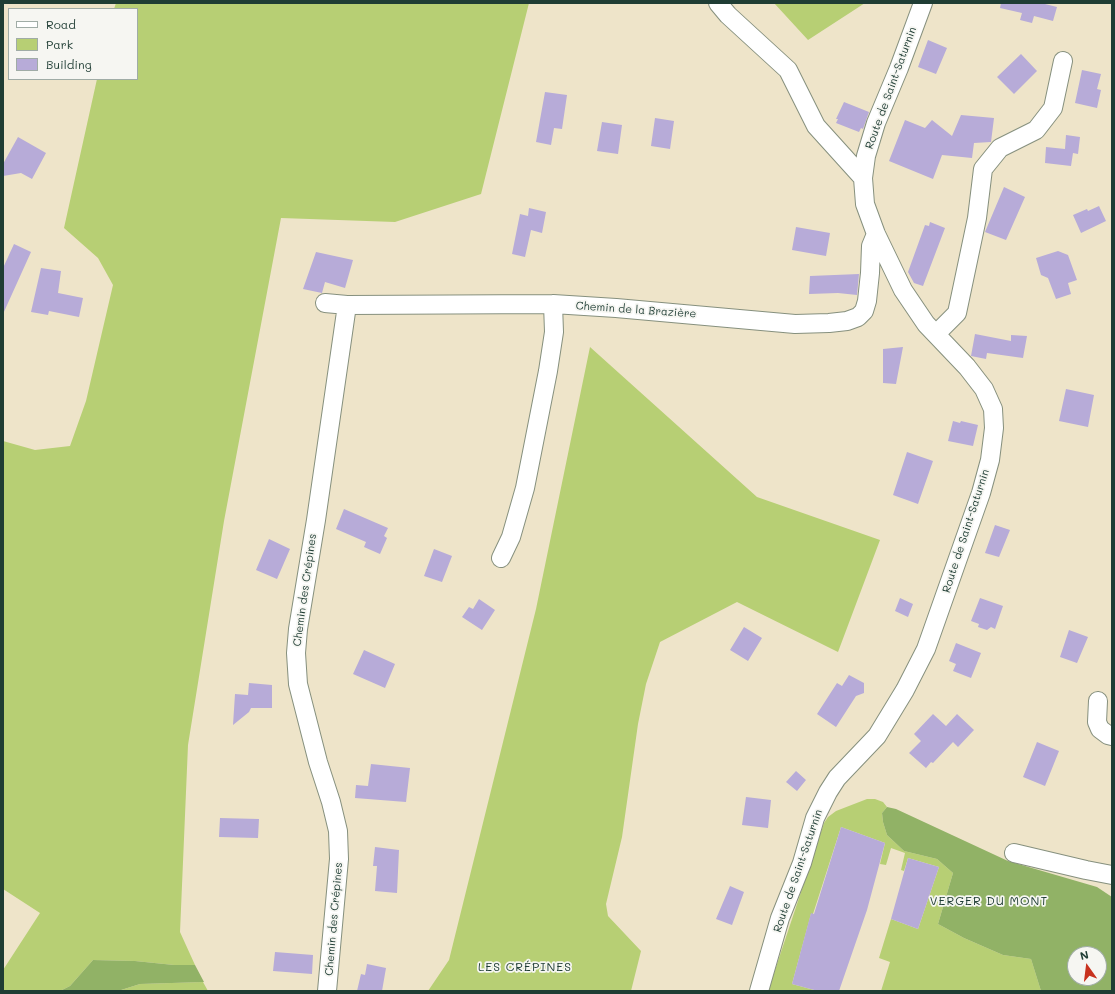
<!DOCTYPE html>
<html>
<head>
<meta charset="utf-8">
<style>
  body { margin:0 }
  #map { position:relative; width:1115px; height:994px; overflow:hidden; background:#eee4c9; font-family:Mali,sans-serif }
  canvas { display:block }
  .frame { position:absolute; inset:0; border:4px solid #1f3d34; pointer-events:none }
  .legend { position:absolute; left:8px; top:8px; width:130px; height:72px; box-sizing:border-box; background:#f6f6f2; border:1px solid #a0aca6; margin:0; padding:5px 7px; list-style:none; font-size:12px; color:#1f3d34 }
  .legend li { display:flex; align-items:center; gap:8px; height:20px }
  .legend b { width:20px; border:1px solid #a0aca6 }
  .north { position:absolute; left:1067px; top:946px; width:40px; height:40px; box-sizing:border-box; background:#f6f6f2; border:1px solid #a0aca6; border-radius:50%; rotate:346deg; font-size:11px; font-weight:700; line-height:16px; text-align:center; color:#1f3d34 }
  .north::after { content:''; display:block; margin:auto; width:14px; height:18px; background:#c8321e; clip-path:polygon(50% 0,100% 100%,50% 72%,0 100%) }
</style>
</head>
<body>
<div id="map">
<canvas width="1115" height="994"></canvas>
<div class="frame"></div>
<ul class="legend">
<li><b style="height:5px;background:#fff"></b>Road</li>
<li><b style="height:11px;background:#b7cf74"></b>Park</li>
<li><b style="height:11px;background:#b7abd8"></b>Building</li>
</ul>
<div class="north">N</div>
</div>
<script>
const ctx = document.querySelector('canvas').getContext('2d');
ctx.lineJoin = 'round';
function fill(path, color) { ctx.fillStyle = color; ctx.fill(path, 'evenodd'); }
const shape = rows => new Path2D(rows.map(r => 'M' + r).join(''));
function stroke(path, color, width, dash) { ctx.strokeStyle = color; ctx.lineWidth = width; ctx.lineCap = dash ? 'butt' : 'round'; ctx.setLineDash(dash || []); ctx.stroke(path); }
function write(font, color, halo, rows, align = 'center') {
  ctx.font = font + ' Mali,sans-serif'; ctx.lineWidth = 3.5; ctx.setLineDash([]); ctx.textBaseline = 'middle'; ctx.strokeStyle = halo; ctx.fillStyle = color; for (const [text, x, y, turn = 0] of rows) {
    ctx.save(); ctx.translate(x, y); ctx.rotate((+turn || 0) * Math.PI / 180); ctx.textAlign = isNaN(turn) ? turn : align; if (halo) ctx.strokeText(text, 0, 0); ctx.fillText(text, 0, 0); ctx.restore();
  }
}
const green = shape([
  [116,3,529,3,481,194,395,222,281,218,224,521,188,745,180,932,195,965,174,965,135,961,93,960,70,986,60,991,3,991,3,970,40,913,3,889,3,441,35,450,70,446,86,401,113,285,98,258,64,228,97,79,137,79,137,9,114,9],
  [774,3,865,3,808,40],
  [590,347,757,497,880,540,838,652,737,602,660,642,646,684,638,724,622,837,606,904,608,916,641,951,631,991,428,991,449,960,536,609],
  [867,799,875,799,883,802,887,807,882,813,883,822,887,835,904,851,937,859,953,873,938,924,964,938,1003,955,1031,959,1041,991,881,991,890,962,879,958,891,919,918,929,939,867,908,858,904,871,901,870,905,853,891,848,886,865,880,864,885,843,841,827,813,914,811,914,792,984,818,991,768,991,824,823,828,817,836,811],
  [203,982,208,991,118,991,140,984]
]);
const forest = shape([
  [887,807,896,809,1008,861,1097,887,1112,897,1112,991,1041,991,1031,959,1003,955,964,938,938,924,953,873,937,859,904,851,887,835,883,822,882,813],
  [1075,954,1099,954,1099,978,1075,978],
  [93,960,135,961,174,965,195,965,204,982,140,984,118,991,60,991,70,986]
]);
const building = shape([
  [1001,3,1041,3,1057,7,1053,21,1034,16,1032,23,1020,20,1022,13,1000,8],
  [928,40,947,48,936,74,918,67],
  [1021,54,1037,71,1014,94,997,77],
  [1082,70,1101,74,1097,89,1101,90,1097,108,1075,103],
  [545,92,567,95,562,129,554,128,551,145,536,142],
  [844,102,869,112,863,129,861,128,859,132,836,123,838,119,836,119],
  [961,115,994,118,991,142,974,143,972,158,942,155,933,179,889,161,905,120,925,128,932,120,952,136],
  [655,118,674,121,670,149,651,146],
  [602,122,622,125,618,154,597,151],
  [1066,135,1080,137,1078,154,1073,153,1071,166,1045,163,1046,147,1065,149],
  [18,137,46,153,32,179,21,173,3,176,3,164],
  [1004,187,1025,197,1006,240,985,232],
  [1099,206,1106,221,1081,233,1073,215,1087,209,1088,211],
  [529,208,546,212,542,233,531,230,525,257,512,254,520,214,528,216],
  [930,222,945,228,923,286,914,283,908,272,925,225,929,226],
  [796,227,830,233,826,256,792,250],
  [14,244,31,252,3,314,3,268],
  [1058,251,1068,255,1077,280,1068,283,1071,294,1056,299,1048,278,1041,275,1036,258],
  [316,252,353,260,345,288,325,282,322,293,303,289],
  [41,268,61,271,58,293,83,298,79,317,49,311,48,315,31,312],
  [859,274,857,295,838,293,809,294,810,276],
  [975,334,1011,341,1011,335,1027,336,1023,358,987,353,986,359,971,356],
  [903,347,896,384,883,383,883,349],
  [1066,389,1094,395,1088,427,1059,421],
  [953,421,960,423,961,421,978,425,973,446,948,441],
  [907,452,933,461,918,504,893,495],
  [344,509,388,528,384,536,387,538,380,554,364,547,366,542,336,529],
  [995,525,1010,530,999,557,985,553],
  [269,539,290,549,277,579,256,570],
  [434,549,452,556,442,582,424,576],
  [900,598,913,604,908,617,895,611],
  [980,598,1003,606,995,629,991,627,987,630,978,627,979,624,971,621],
  [479,599,495,610,482,630,462,617,469,607,473,609],
  [744,627,762,638,748,661,730,650],
  [1069,630,1088,637,1077,663,1060,657],
  [956,643,981,653,971,678,953,671,956,664,949,661],
  [364,650,395,664,385,688,353,674],
  [849,675,864,683,864,693,856,696,836,727,817,714,837,683,842,686],
  [249,683,272,685,272,708,251,708,249,712,233,725,235,694,248,695],
  [933,714,946,726,957,714,974,730,958,747,953,742,933,763,931,762,926,768,909,753,921,741,914,734],
  [1037,742,1059,751,1045,786,1023,777],
  [371,764,410,768,406,802,355,798,356,785,368,786],
  [796,771,806,780,797,791,786,782],
  [746,797,771,800,768,828,742,825],
  [220,818,259,819,258,838,219,837],
  [841,827,885,843,867,910,839,991,818,991,792,984,811,913,814,914],
  [375,847,399,850,397,893,375,891,377,866,373,866],
  [908,858,939,867,918,929,891,919],
  [730,886,744,892,732,925,716,919],
  [275,952,313,955,312,974,273,971],
  [367,964,386,968,382,991,357,991,361,974,365,975]
]);
const street = shape([
  [718,3,728,15,788,70,816,126,863,178],
  [325,303,347,305,553,304,616,308,795,324,829,323,847,321,858,317,864,311,867,301,870,273,871,246,876,234],
  [936,334,957,313,977,218,983,169,1000,148,1036,130,1053,108,1063,61],
  [501,558,511,537,525,488,548,371,554,332,553,304],
  [1098,701,1097,722,1100,729,1108,735,1112,736],
  [1014,853,1086,870,1112,875],
  [327,991,339,859,338,831,331,802,318,762,298,684,296,653,298,629,316,520,347,305],
  [759,991,780,918,802,863,815,818,828,792,837,778,877,736,905,690,926,649,981,493,990,460,994,428,993,409,984,389,967,367,926,324,903,290,876,234,865,204,863,178,866,156,876,123,899,68,923,3]
]);
const streetNames = [
  ["Route de Saint-Saturnin",891,88,-70],
  ["Chemin de la Brazière",636,310,4],
  ["Route de Saint-Saturnin",966,531,-72],
  ["Chemin des Crépines",305,590,-82],
  ["Route de Saint-Saturnin",798,871,-71],
  ["Chemin des Crépines",334,919,-85]
];
const neighbourhoodNames = [
  ["VERGER DU MONT",989,901],
  ["LES CRÉPINES",525,967]
];
fill(green, '#b7cf74');
fill(forest, '#91b266');
fill(building, '#b7abd8');
stroke(street, '#86907e', 20);
stroke(street, '#fff', 18);
write('11px', '#1f3d34', '#f6f6f2', streetNames);
ctx.letterSpacing = '1px';
write('12px', '#1f3d34', '#f6f6f2', neighbourhoodNames);
ctx.letterSpacing = '0px';
</script>
</body>
</html>
